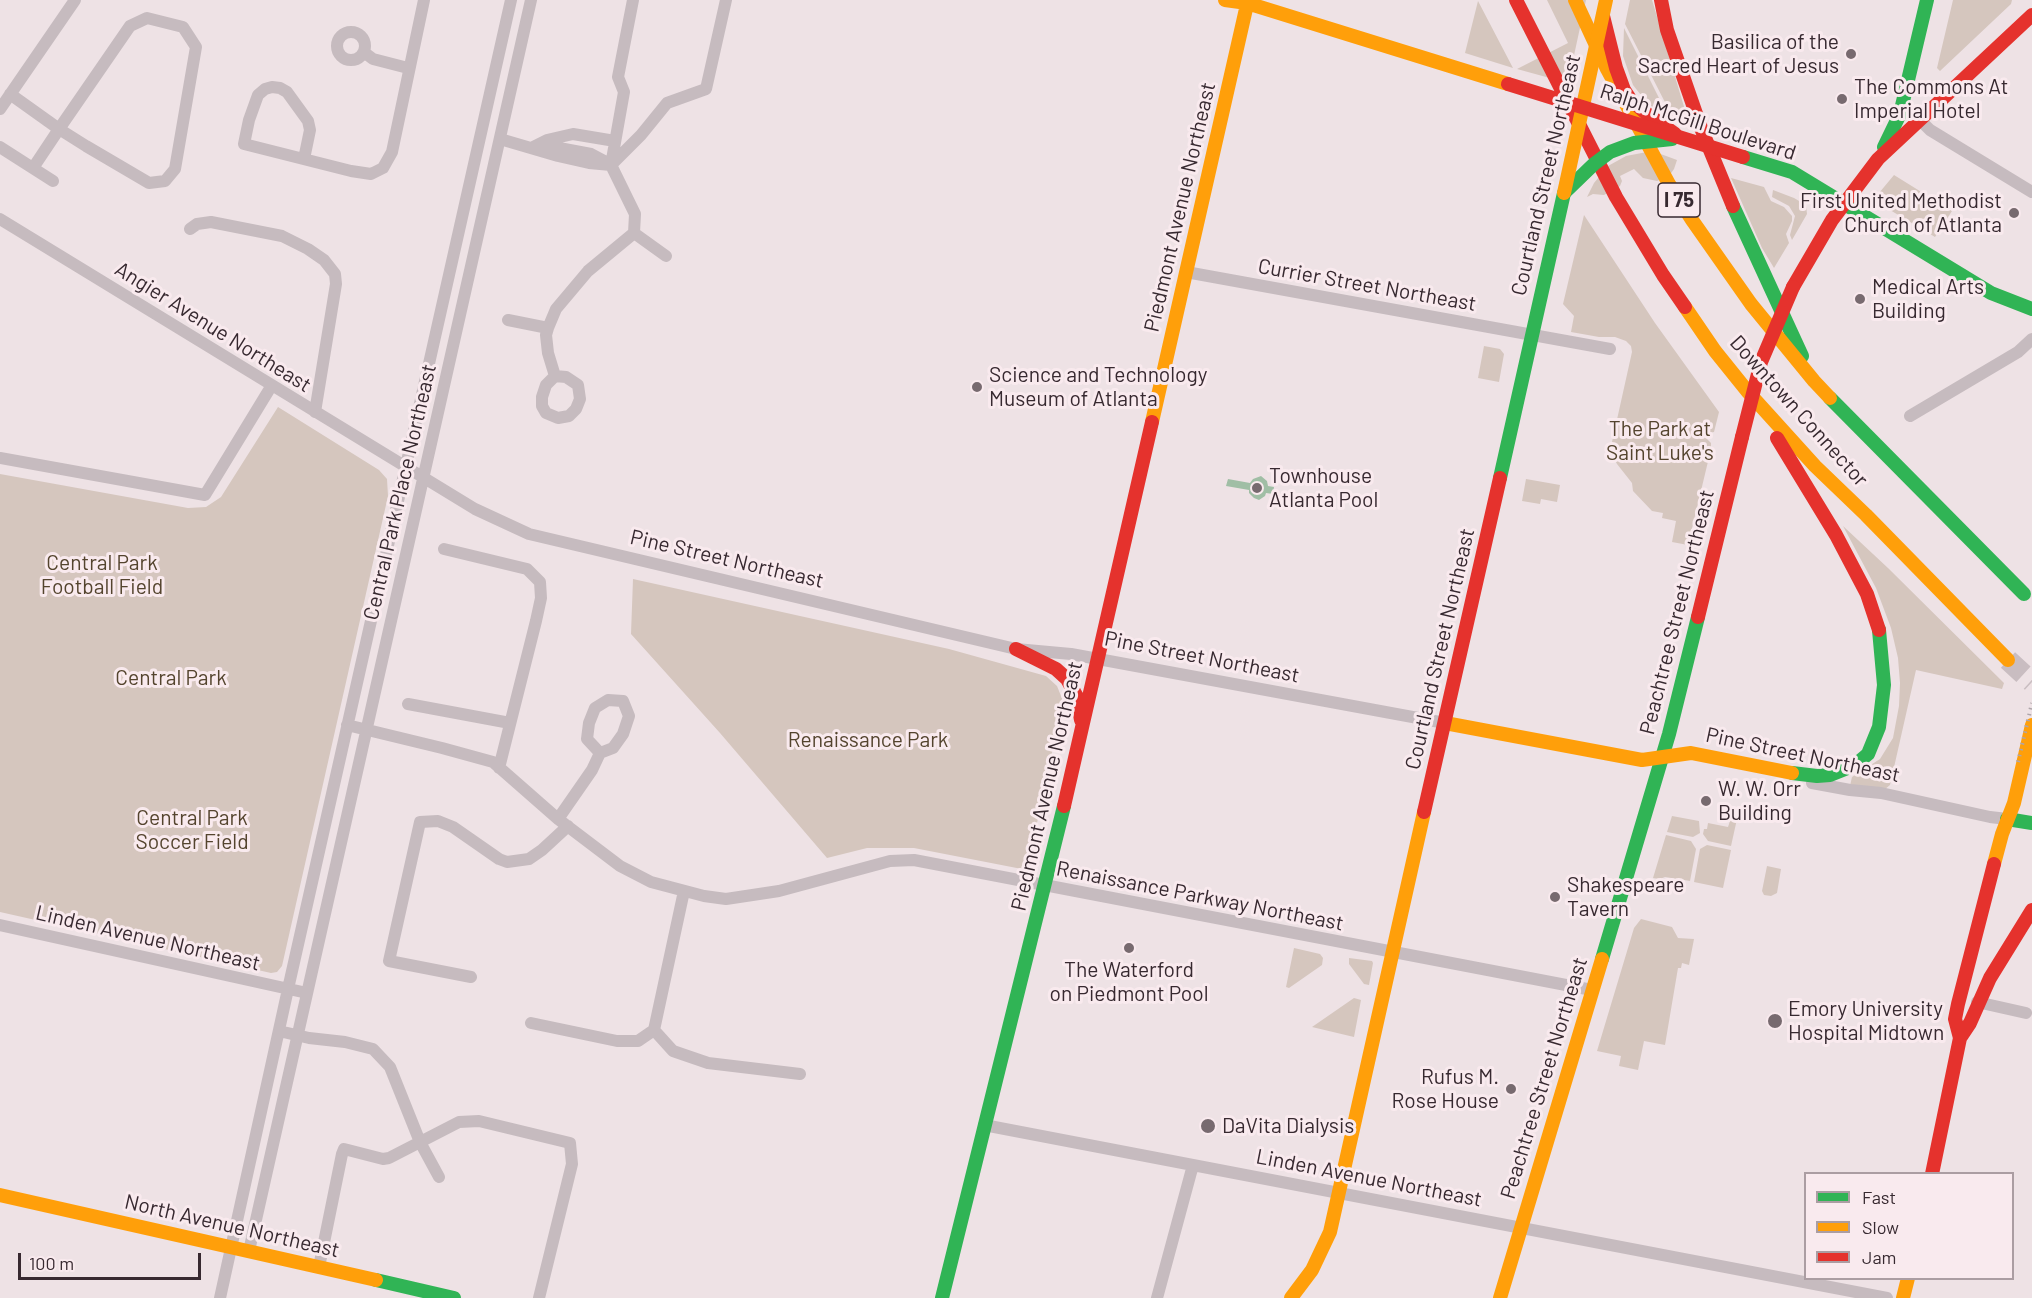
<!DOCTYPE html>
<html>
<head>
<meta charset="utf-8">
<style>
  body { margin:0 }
  #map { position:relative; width:2032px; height:1298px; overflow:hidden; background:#eee2e5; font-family:Barlow,sans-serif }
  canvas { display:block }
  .legend { position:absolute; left:1804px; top:1172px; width:210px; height:108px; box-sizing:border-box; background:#f9eaee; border:2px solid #ab9da2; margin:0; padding:8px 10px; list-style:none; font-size:18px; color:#372930 }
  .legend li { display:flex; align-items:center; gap:12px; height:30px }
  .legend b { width:30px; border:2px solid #ab9da2 }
  .scale { position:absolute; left:18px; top:1253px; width:183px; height:27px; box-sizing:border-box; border:3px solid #372930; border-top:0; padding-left:8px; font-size:18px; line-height:21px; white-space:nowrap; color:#372930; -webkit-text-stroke:4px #f9eaee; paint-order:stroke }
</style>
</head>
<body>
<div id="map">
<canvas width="2032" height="1298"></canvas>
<ul class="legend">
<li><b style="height:8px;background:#30b455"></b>Fast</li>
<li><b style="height:8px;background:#ff9f0a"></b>Slow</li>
<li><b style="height:8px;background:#e5322d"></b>Jam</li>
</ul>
<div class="scale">100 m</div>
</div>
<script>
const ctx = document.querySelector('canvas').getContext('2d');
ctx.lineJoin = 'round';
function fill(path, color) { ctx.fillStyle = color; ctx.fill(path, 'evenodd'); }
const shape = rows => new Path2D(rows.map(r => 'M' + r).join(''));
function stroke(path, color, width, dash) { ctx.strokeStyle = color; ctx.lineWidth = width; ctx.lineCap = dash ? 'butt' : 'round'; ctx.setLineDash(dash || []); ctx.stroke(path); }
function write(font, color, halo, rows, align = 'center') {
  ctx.font = font + ' Barlow,sans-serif'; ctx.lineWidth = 6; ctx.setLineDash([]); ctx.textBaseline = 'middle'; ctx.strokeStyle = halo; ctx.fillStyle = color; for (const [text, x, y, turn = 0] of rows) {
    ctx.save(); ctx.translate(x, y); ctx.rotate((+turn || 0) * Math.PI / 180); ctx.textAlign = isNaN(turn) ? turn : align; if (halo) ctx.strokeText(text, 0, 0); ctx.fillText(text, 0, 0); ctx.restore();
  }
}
const green = shape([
  [1547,0,1586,0,1568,83,1517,69,1568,43],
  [1630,0,1652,0,1685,110,1672,116,1625,24],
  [1953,0,2012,0,2011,4,1940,71,1937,68],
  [1478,1,1513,68,1465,53],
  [1624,28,1668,116,1648,104,1633,85,1623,56],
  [1647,152,1658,153,1677,160,1674,169,1669,176,1657,181,1643,178,1634,169,1620,176,1622,181,1620,186,1604,195,1593,194,1587,197,1594,183,1608,166,1626,156],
  [1894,175,1952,211,1935,237,1880,204,1884,196,1879,193],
  [1731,178,1764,187,1771,201,1784,207,1792,216,1792,221,1786,234,1789,243,1774,268,1762,248],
  [1773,190,1794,198,1806,205,1807,214,1792,240,1790,235,1795,216,1789,206,1772,197],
  [1584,215,1655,323,1719,412,1714,432,1708,433,1707,439,1711,443,1711,449,1688,545,1672,542,1676,521,1662,518,1663,513,1652,511,1633,491,1632,483,1617,464,1610,451,1632,352,1631,346,1626,341,1615,337,1599,337,1571,332,1574,316,1563,304],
  [1484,346,1500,349,1504,354,1499,382,1478,378],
  [278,407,379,470,387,479,388,496,282,966,277,972,271,973,0,912,0,474,188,508,206,507,221,497],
  [1526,479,1560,485,1557,502,1541,499,1540,504,1522,501],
  [1843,526,1888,568,2004,683,2002,689,1916,670,1890,785,1884,790,1850,786,1852,777,1880,759,1893,738,1899,706,1900,683,1898,658,1891,628,1876,588],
  [633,579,949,649,1046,676,1057,686,1063,701,1027,870,914,848,867,848,827,858,720,733,631,634],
  [1672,816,1699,821,1700,833,1693,837,1667,832],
  [1731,818,1737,819,1731,846,1708,841,1703,834,1704,829,1707,829,1708,823,1728,827],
  [1666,835,1691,841,1696,849,1690,881,1665,877,1660,879,1653,878],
  [1707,845,1731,850,1723,888,1694,882,1700,849],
  [1767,866,1781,869,1777,893,1771,896,1764,895,1762,891],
  [1641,919,1672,927,1678,938,1694,939,1689,965,1682,963,1681,968,1678,968,1665,1045,1644,1041,1638,1070,1619,1066,1621,1056,1597,1051,1634,928],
  [1294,948,1320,954,1323,958,1322,965,1289,988,1286,987],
  [1349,958,1372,961,1373,963,1369,985,1364,984,1349,964],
  [1354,998,1361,1000,1354,1037,1312,1027]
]);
const water = shape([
  [1261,476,1267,481,1268,486,1274,487,1273,494,1266,493,1265,496,1259,500,1254,498,1249,493,1249,490,1226,486,1228,479,1250,483,1253,479]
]);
const highwayTunnel = shape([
  [2008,660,2032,682]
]);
const street = shape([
  '337 46a14 14 0 1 1 28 0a14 14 0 1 1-28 0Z',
  [365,53,373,59,408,68],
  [10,94,59,129,86,146,149,183,165,181,175,169,196,47,183,27,147,18,130,26,59,129,33,168],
  [0,109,75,0],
  [1919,119,1930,130,2032,192],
  [500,139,558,156,589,163,611,165],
  [0,147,53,181],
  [531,148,547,140,573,134,615,141],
  [544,151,559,148,591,154,608,163],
  [304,159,310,130,308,121,287,92,280,88,272,87,265,89,258,95,249,120,244,144,351,171,371,174,383,168,392,152,424,0],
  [611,165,641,135,667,103,706,89,726,0],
  [0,219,475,509,529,534,1016,649,1071,654,1445,723],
  [190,229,197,224,211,222,282,236,308,249,324,260,335,274,336,284,315,412],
  [634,233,666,256],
  [1186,272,1610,349],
  [508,320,548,328],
  [555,376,566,377,578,385,580,399,576,409,569,416,558,418,546,413,542,406,542,397,546,385,555,376,548,353,546,335,548,328,556,309,588,271,634,233,635,214,611,165,624,92,618,77,633,0],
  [1910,416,2018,352,2032,339],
  [0,458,205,495,272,385],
  [444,549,527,569,540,582,541,598,536,621,499,768],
  [408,704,510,723],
  [347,725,442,748,493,762,558,819,620,866,651,882,704,896,726,899,779,891,890,861,914,860,1592,990],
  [1812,783,1850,790,1881,793,1990,817,2007,819],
  [558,819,592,770,600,753,613,748,623,734,629,716,623,701,608,700,595,708,589,723,587,739,600,753],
  [684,891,654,1030,673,1051,708,1063,800,1074],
  [0,925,307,993],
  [471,977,389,961,420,822,438,821,453,827,499,859,507,862,529,859,542,850,568,826],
  [1977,1002,2026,1013],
  [531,1023,617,1041,638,1041,654,1030],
  [279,1031,309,1038,345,1042,373,1049,390,1067,420,1142,439,1177],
  [984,1125,1887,1298],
  [249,1251,531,0],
  [319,1267,342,1154,344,1149,383,1159,389,1158,459,1122,479,1121,570,1143,572,1164,539,1298],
  [220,1298,288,989,511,0],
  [1157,1298,1193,1165]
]);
const fast = shape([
  [1884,147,1900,114,1927,0],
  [1743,157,1792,172,1991,293,2032,309],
  [1733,206,1802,356],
  [1830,398,2024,594],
  [1500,478,1564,193],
  [1792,773,1817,776,1830,775,1855,765,1868,754,1879,727,1884,685,1879,630],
  [2007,819,2032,823],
  [1602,959,1669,734,1698,617],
  [376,1280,454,1298],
  [942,1298,1064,806]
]);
const slow = shape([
  [1225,0,1247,3,1508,84],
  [1575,0,1607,69,1669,184,1692,220,1751,304,1814,381,1830,398],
  [1685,307,1715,351,1748,392,1815,466,1866,515,2008,660],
  [1152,422,1248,0],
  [1445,723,1642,760,1691,753,1792,773],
  [1994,864,2002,834,2014,803,2032,725],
  [0,1195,376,1280],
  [1291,1298,1312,1270,1330,1232,1424,812],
  [1500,1298,1602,959],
  [1903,1298,1908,1278]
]);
const jam = shape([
  [1516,0,1616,197,1663,275,1685,307],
  [1661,0,1667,30,1701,128,1733,206],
  [1603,16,1616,68,1624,90,1630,99,1647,114,1675,134],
  [1793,287,1832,220,1878,159,2032,15],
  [1777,438,1836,535,1867,594,1879,630],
  [1698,617,1742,437],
  [1016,649,1056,669,1067,679,1077,697,1081,720],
  [1064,806,1152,422],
  [1424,812,1500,478],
  [1960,1038,1970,1023,1990,978,2032,910],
  [1932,1174,1960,1038,1955,1019,1958,1004,1994,864]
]);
const rail = shape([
  [2018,762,2032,703]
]);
const fastBridge = shape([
  [1565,192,1594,164,1610,152,1634,143,1672,139]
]);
const slowBridge = shape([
  [1564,193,1606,0]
]);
const jamBridge = shape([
  [1508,84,1743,157],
  [1742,437,1761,362,1793,287]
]);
const markers = [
  [1851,54,6,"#776a6f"],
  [1842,99,6,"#776a6f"],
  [2014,213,6,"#776a6f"],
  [1860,299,6,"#776a6f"],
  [977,387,6,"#776a6f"],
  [1257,488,6,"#776a6f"],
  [1706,801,6,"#776a6f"],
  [1555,897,6,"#776a6f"],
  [1129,948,6,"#776a6f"],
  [1775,1021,8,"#776a6f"],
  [1511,1089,6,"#776a6f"],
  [1208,1126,8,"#776a6f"]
];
const shields = [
  [1679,200,42]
];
const shieldNames = [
  ["I 75",1679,200]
];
const poiNames = [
  ["Basilica of the",1839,42,"right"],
  ["Sacred Heart of Jesus",1839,66,"right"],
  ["The Commons At",1854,87],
  ["Imperial Hotel",1854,111],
  ["First United Methodist",2002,201,"right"],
  ["Church of Atlanta",2002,225,"right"],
  ["Medical Arts",1872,287],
  ["Building",1872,311],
  ["Science and Technology",989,375],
  ["Museum of Atlanta",989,399],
  ["Townhouse",1269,476],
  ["Atlanta Pool",1269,500],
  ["W. W. Orr",1718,789],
  ["Building",1718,813],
  ["Shakespeare",1567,885],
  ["Tavern",1567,909],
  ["The Waterford",1129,970,"center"],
  ["on Piedmont Pool",1129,994,"center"],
  ["Emory University",1788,1009],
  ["Hospital Midtown",1788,1033],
  ["Rufus M.",1499,1077,"right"],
  ["Rose House",1499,1101,"right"],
  ["DaVita Dialysis",1222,1126]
];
const streetNames = [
  ["Ralph McGill Boulevard",1698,122,18],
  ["Courtland Street Northeast",1546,175,-77],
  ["Piedmont Avenue Northeast",1180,207,-77],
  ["Currier Street Northeast",1367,285,10],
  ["Angier Avenue Northeast",213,327,32],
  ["Downtown Connector",1799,411,48],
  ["Central Park Place Northeast",400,492,-77],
  ["Pine Street Northeast",727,559,13],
  ["Peachtree Street Northeast",1677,612,-76],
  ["Courtland Street Northeast",1440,649,-77],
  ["Pine Street Northeast",1202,657,11],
  ["Pine Street Northeast",1803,755,12],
  ["Piedmont Avenue Northeast",1047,786,-77],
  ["Renaissance Parkway Northeast",1200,896,11],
  ["Linden Avenue Northeast",148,938,13],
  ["Peachtree Street Northeast",1544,1078,-73],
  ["Linden Avenue Northeast",1369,1178,11],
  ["North Avenue Northeast",232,1226,13]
];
const parkNames = [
  ["The Park at",1660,429],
  ["Saint Luke's",1660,453],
  ["Central Park",102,563],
  ["Football Field",102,587],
  ["Central Park",171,678],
  ["Renaissance Park",868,740],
  ["Central Park",192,818],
  ["Soccer Field",192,842]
];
fill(green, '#d5c6be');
fill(water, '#a0bea5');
stroke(highwayTunnel, '#c9bdc1', 21, [21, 10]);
stroke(street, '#c6bbbf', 12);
stroke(fast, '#30b455', 14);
stroke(slow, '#ff9f0a', 14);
stroke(jam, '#e5322d', 14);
stroke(rail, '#aea5a9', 4, [1.5, 4.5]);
stroke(fastBridge, '#30b455', 14);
stroke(slowBridge, '#ff9f0a', 14);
stroke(jamBridge, '#e5322d', 14);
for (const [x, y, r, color] of markers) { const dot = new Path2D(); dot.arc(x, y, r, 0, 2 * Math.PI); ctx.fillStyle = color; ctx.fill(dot); stroke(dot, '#f9eaee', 2); }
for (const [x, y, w] of shields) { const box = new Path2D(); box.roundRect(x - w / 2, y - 17, w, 34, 4.5); ctx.fillStyle = '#f9eaee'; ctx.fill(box); stroke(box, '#372930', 1.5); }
write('bold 20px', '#372930', null, shieldNames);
write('21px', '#372930', '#f9eaee', poiNames, 'left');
write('21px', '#372930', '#f9eaee', streetNames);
write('21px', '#54442e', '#f9eaee', parkNames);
</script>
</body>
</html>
